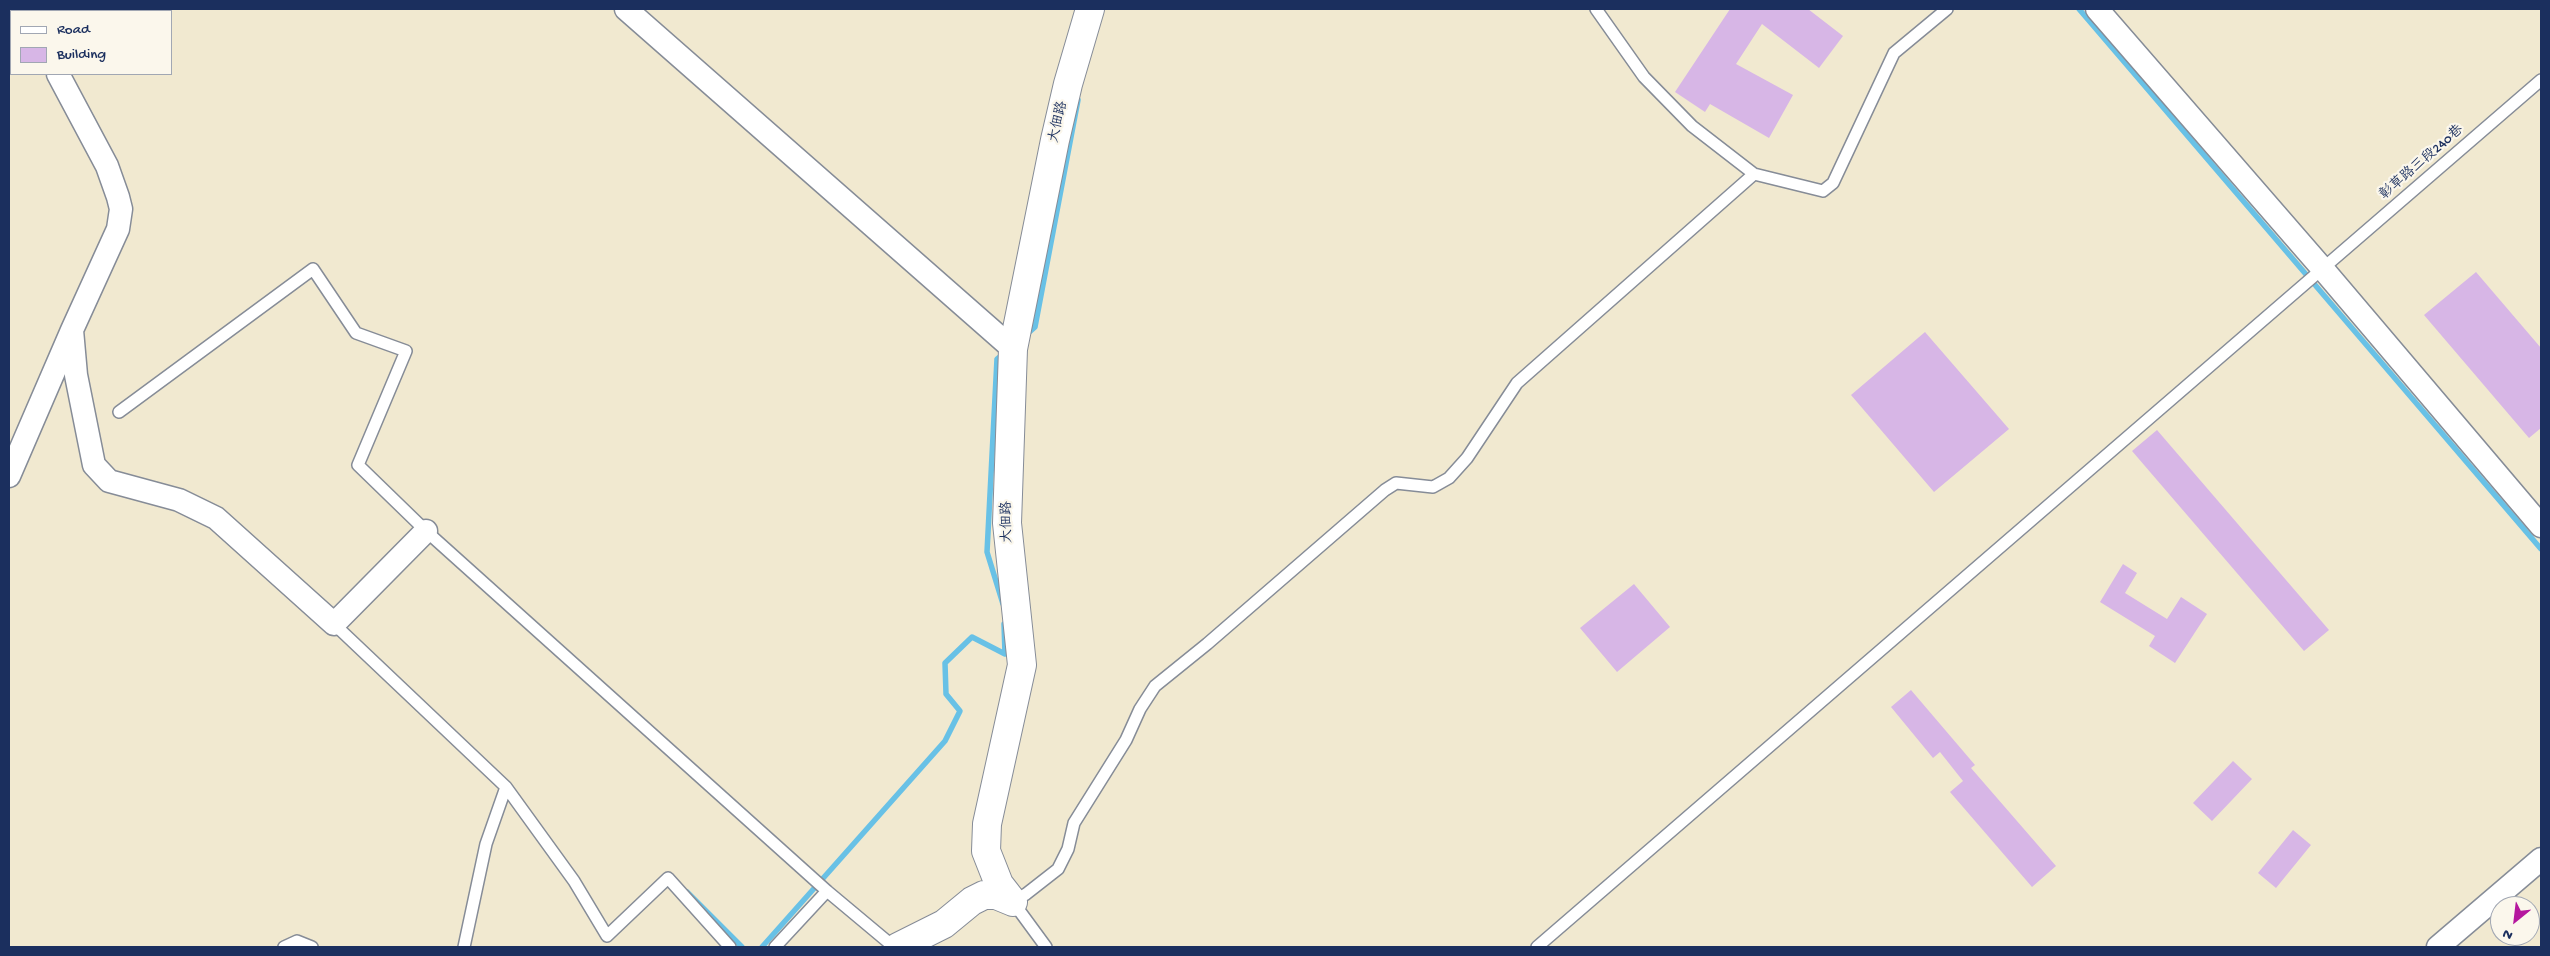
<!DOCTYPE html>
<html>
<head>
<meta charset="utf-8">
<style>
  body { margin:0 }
  #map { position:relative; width:2550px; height:956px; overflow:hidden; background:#f1e9d0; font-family:"Gochi Hand",sans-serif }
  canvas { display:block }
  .frame { position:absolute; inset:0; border:10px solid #1b2f5e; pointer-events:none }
  .legend { position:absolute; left:10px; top:10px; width:162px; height:65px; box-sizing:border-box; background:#fbf7ec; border:1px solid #a1a7b3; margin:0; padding:6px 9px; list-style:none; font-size:15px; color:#1b2f5e }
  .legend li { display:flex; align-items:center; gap:10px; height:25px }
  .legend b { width:25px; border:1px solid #a1a7b3 }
  .north { position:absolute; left:2490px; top:896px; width:50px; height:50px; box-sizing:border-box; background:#fbf7ec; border:1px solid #a1a7b3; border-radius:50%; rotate:209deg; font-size:14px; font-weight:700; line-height:20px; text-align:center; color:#1b2f5e }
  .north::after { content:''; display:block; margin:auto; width:18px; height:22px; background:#b5179e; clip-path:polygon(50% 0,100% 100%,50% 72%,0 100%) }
</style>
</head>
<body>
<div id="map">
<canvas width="2550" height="956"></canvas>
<div class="frame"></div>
<ul class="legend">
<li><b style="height:6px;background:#fff"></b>Road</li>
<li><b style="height:14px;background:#d7b6e6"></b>Building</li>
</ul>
<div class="north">N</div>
</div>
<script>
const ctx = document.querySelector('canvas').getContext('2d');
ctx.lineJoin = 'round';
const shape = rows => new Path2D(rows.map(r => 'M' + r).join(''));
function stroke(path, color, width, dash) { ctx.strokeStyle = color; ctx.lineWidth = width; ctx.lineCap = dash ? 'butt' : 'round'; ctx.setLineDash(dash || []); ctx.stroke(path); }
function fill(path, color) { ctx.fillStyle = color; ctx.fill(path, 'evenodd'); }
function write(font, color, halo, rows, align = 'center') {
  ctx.font = font + ' "Gochi Hand","LXGW WenKai TC",sans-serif'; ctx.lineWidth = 4.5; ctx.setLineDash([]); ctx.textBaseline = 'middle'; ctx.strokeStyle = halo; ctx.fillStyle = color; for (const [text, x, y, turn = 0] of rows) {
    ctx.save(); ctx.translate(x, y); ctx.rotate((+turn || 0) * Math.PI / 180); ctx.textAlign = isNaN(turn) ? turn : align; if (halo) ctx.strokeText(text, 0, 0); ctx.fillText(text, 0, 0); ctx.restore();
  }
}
const stream = shape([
  [2079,9,2541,549],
  [1026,335,1035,327,1078,100],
  [1003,604,987,552,997,359,1003,354],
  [687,892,742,947],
  [762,947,945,741,960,711,946,694,945,663,972,637,1005,654,1004,624]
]);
const building = shape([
  [1730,9,1808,9,1843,36,1819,68,1762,24,1736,64,1793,95,1769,138,1710,104,1705,112,1675,92],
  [2476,272,2541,348,2541,428,2529,438,2424,315],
  [1925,332,2009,429,1934,492,1851,395],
  [2157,430,2329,630,2304,651,2132,451],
  [2123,564,2137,573,2125,593,2167,619,2181,597,2207,614,2175,663,2149,646,2155,636,2100,602],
  [1634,584,1670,627,1617,672,1580,628],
  [1911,690,1975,765,1971,768,2056,866,2032,887,1950,792,1963,781,1940,752,1933,758,1891,707],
  [2233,761,2252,779,2212,821,2193,803],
  [2293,830,2311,845,2276,888,2258,873]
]);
const service = shape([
  [1596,9,1644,77,1692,126,1754,174],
  [119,412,313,269,356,333,406,351,358,465,426,531,827,891,894,947],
  [334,624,506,787,574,881,607,936,668,878,730,947],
  [284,947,297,941,312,947],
  [464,947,486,844,506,787],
  [775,947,827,891],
  [1046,947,1013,902,1026,894,1058,869,1068,849,1074,823,1126,740,1140,709,1155,686,1207,644,1385,490,1396,483,1433,487,1449,478,1467,458,1517,383,1754,174,1823,191,1833,183,1894,53,1947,9],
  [1537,947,2541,80]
]);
const minor = shape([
  [12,9,14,11],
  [626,9,1013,349],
  [2097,9,2322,268,2541,526],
  [72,330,76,375,94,465,109,481,179,500,216,518,334,624,426,531],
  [9,476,72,330,118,229,121,209,118,197,107,166,58,74],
  [2438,947,2541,859]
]);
const tertiary = shape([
  [1013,902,999,884,986,851,987,824,1022,665,1007,523,1013,349,1055,140,1068,84,1090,9],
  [898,947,944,924,972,901,984,895,996,895,1013,902]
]);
const streetNames = [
  ["大佃路",1059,122,-77],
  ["彰草路三段240巷",2422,163,-41],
  ["大佃路",1008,522,-91]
];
stroke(stream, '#68c1e6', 5.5);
fill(building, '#d7b6e6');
stroke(service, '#868c97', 14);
stroke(minor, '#868c97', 25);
stroke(tertiary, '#868c97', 30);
stroke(service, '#fff', 11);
stroke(minor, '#fff', 22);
stroke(tertiary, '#fff', 28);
write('14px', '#1b2f5e', '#fbf7ec', streetNames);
</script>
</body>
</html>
